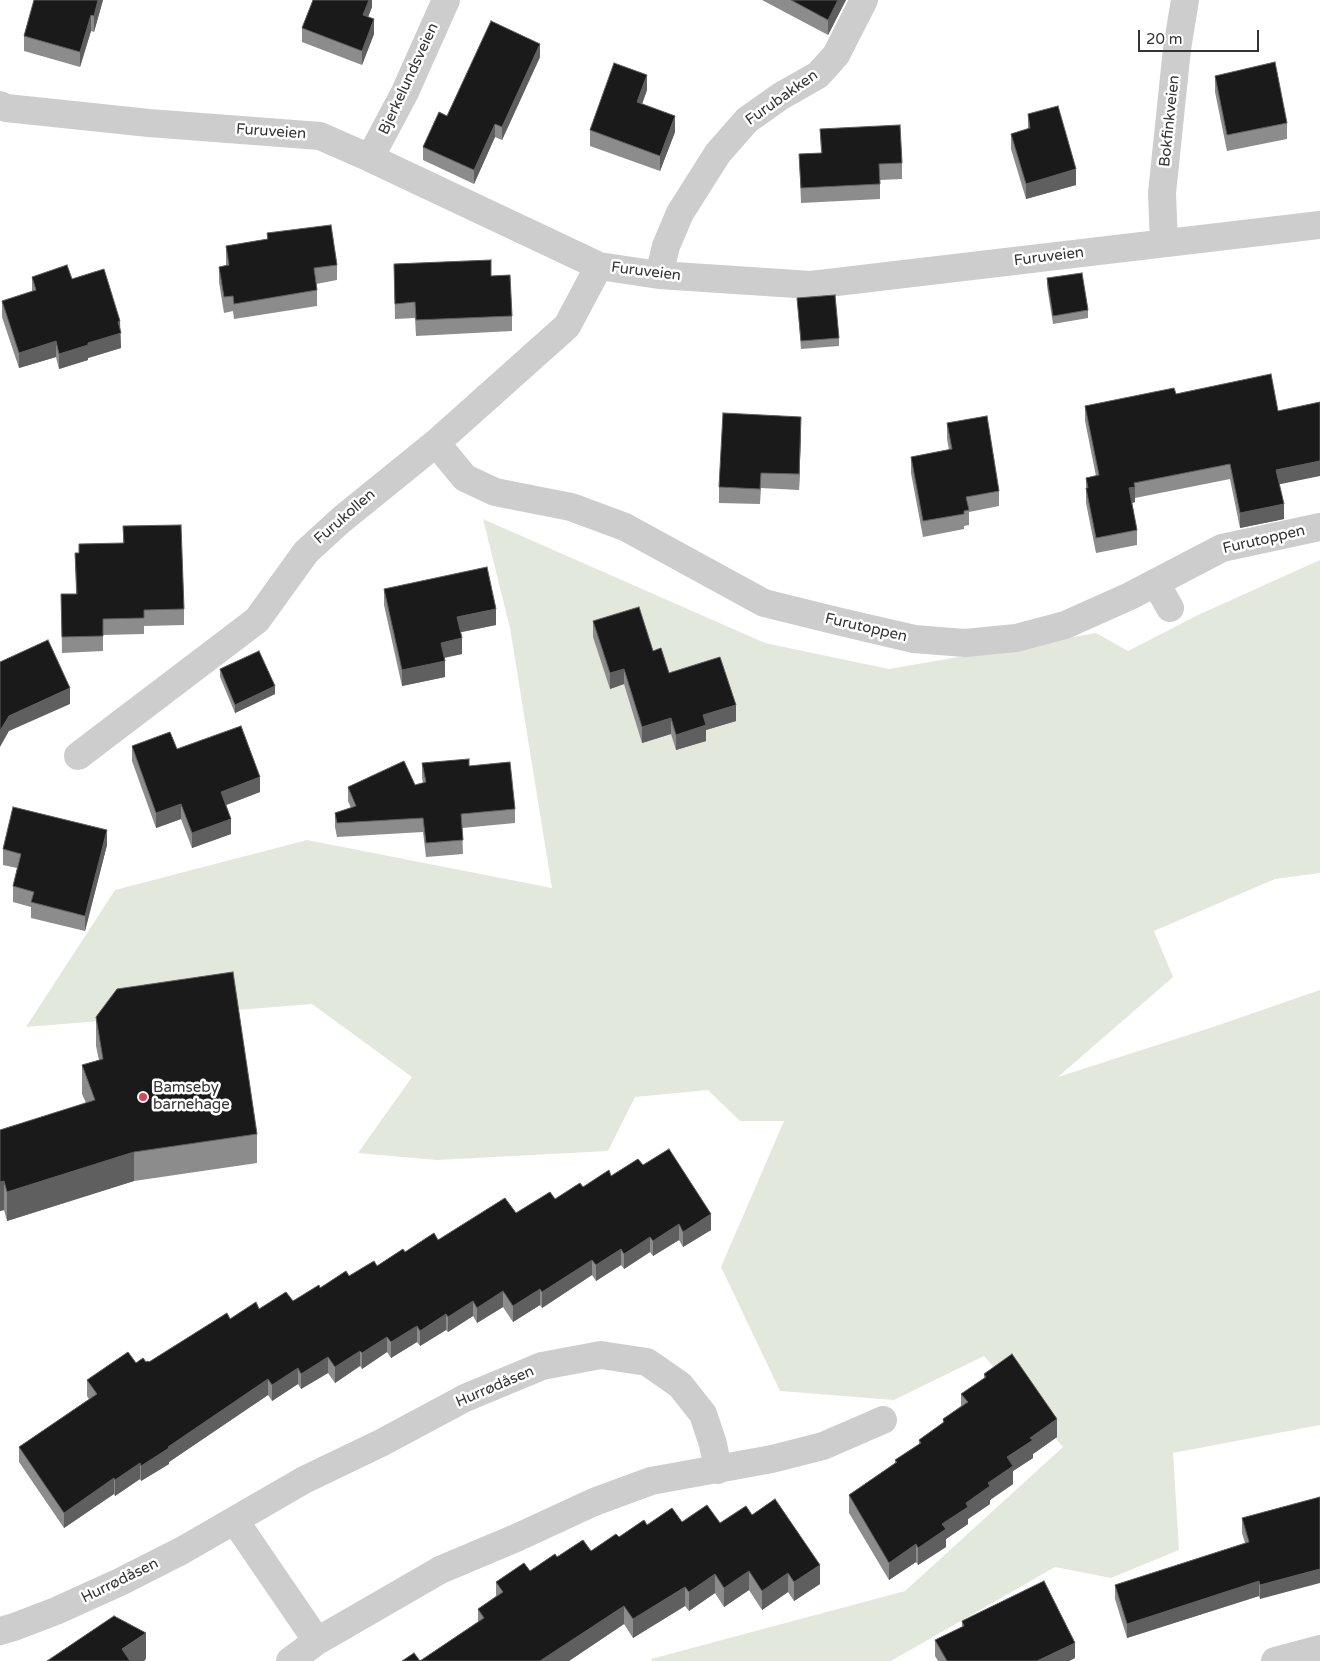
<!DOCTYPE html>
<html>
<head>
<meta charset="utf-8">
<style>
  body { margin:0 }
  #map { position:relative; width:1320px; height:1661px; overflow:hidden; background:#fff; font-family:"Varela Round",sans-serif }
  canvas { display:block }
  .scale { position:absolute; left:1138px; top:30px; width:121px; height:22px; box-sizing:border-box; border:2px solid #333; border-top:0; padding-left:6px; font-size:15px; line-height:18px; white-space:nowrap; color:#333; -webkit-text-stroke:4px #fff; paint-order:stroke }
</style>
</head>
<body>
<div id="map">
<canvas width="1320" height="1661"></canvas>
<div class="scale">20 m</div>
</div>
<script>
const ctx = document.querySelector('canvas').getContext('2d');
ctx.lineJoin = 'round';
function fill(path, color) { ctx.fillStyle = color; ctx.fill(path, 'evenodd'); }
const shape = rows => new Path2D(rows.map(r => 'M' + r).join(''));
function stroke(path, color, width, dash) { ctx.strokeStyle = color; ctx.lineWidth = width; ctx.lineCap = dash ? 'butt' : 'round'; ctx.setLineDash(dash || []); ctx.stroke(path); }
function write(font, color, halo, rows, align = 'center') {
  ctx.font = font + ' "Varela Round",sans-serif'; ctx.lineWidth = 5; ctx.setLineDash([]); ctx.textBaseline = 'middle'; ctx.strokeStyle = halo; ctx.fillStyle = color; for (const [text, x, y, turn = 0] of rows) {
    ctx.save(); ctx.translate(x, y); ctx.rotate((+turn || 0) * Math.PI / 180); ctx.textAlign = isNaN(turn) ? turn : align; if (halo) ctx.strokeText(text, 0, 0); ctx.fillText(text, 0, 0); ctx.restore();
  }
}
const green = shape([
  [483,519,765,643,889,669,1096,633,1128,651,1198,615,1320,560,1320,873,1275,879,1154,931,1173,977,1058,1077,1213,1027,1320,990,1320,1425,1173,1453,1179,1550,1111,1578,1055,1567,891,1661,652,1661,651,1659,905,1591,1063,1447,984,1356,894,1400,780,1391,721,1267,784,1121,740,1121,708,1090,635,1097,608,1151,437,1160,358,1153,412,1077,312,1004,26,1027,115,890,307,840,552,888,510,628]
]);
const minor = shape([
  [0,105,6,108,149,123,320,136,370,158,599,266,659,275,811,285,1320,225],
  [370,158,405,92,446,0],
  [1164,243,1162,193,1177,49,1185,0],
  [659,275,666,246,680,213,718,153,747,120,781,96,818,75,836,55,864,0],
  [436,443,465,478,495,492,571,507,625,527,764,603,837,621,914,639,965,643,1016,638,1065,625,1130,596,1222,548,1320,527],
  [1156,583,1170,608],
  [78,756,257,620,306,552,341,520,436,443,567,326,599,266],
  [235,1521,317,1641],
  [0,1631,14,1627,56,1611,120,1582,183,1550,304,1480,381,1443,465,1398,542,1366,601,1355,647,1362,680,1385,703,1414,713,1444,718,1470],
  [290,1661,317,1641,440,1570,516,1538,594,1502,651,1481,772,1459,823,1446,883,1420],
  [1275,1661,1320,1649]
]);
const wall = shape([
  [34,0,103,0,94,32,91,31,80,67,24,51,24,36],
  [372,0,372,7,368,17,374,34,362,65,302,42,302,28],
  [762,0,846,0,828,35],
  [540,57,502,140,495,137,474,184,423,160,423,147,447,116],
  [1215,76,1287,123,1287,139,1227,151,1215,92],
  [647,90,642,104,675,132,660,171,590,146,590,130],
  [1028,114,1076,185,1026,199,1011,149,1011,134,1028,129],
  [820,129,902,163,902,179,880,180,880,199,801,203,799,154,821,153],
  [267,233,337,265,337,280,316,284,317,290,317,306,234,319,233,311,224,313,219,282,219,267,226,265,226,246,267,239],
  [394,264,491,276,512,316,512,331,416,336,415,318,395,319],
  [32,277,72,279,120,330,121,348,88,358,88,360,59,369,56,357,19,368,2,317,2,301,32,292],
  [1047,278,1088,310,1088,318,1053,324,1047,286],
  [797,298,839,338,839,346,801,349],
  [1176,394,1279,484,1284,519,1240,528,1230,479,1135,498,1135,502,1132,503,1137,530,1137,545,1096,553,1086,503,1086,478,1096,476,1085,421,1085,406],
  [947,423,999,491,999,506,969,512,969,525,964,526,964,529,923,537,911,473,911,457,949,450,947,439],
  [801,432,799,490,761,488,760,504,719,503,719,487],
  [123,526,184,609,184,625,144,626,144,634,103,635,103,651,62,653,61,594,76,594,75,553,79,553,123,543],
  [384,589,496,625,461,632,462,654,445,658,445,677,402,686,384,605],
  [593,621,653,651,669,673,736,721,706,730,706,741,676,750,671,734,642,743,624,684,610,689,593,637],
  [220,669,275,694,235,713,220,677],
  [132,746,260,792,226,805,231,834,192,848,181,819,156,828,132,761],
  [422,763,469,766,515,809,515,823,462,828,463,854,426,857,423,832,337,837,335,827,335,813,351,808,348,801,348,787,415,785,423,783,422,778],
  [107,845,85,931,31,918,31,907,13,902,13,886,17,868,3,865,3,849],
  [96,1017,257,1134,257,1163,134,1181,7,1221,4,1210,0,1211,0,1130,86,1103,82,1094,82,1065,99,1060,96,1046],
  [643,1165,711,1230,683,1247,679,1240,653,1256,650,1252,624,1269,621,1265,596,1281,592,1275,542,1308,540,1305,513,1322,503,1307,477,1323,473,1316,448,1332,446,1330,420,1346,417,1342,391,1358,387,1352,362,1369,360,1366,335,1383,328,1373,301,1389,298,1384,272,1401,268,1395,169,1462,169,1464,141,1481,140,1479,115,1496,114,1494,64,1528,19,1462,19,1447,89,1399,87,1396,87,1380,136,1363,149,1362,230,1319,259,1309,293,1301,320,1288,377,1266,405,1252,516,1213,555,1199,583,1187,611,1176],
  [984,1374,1057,1437,1033,1454,1033,1458,1013,1471,1013,1484,990,1500,990,1504,968,1519,968,1524,946,1539,946,1547,918,1565,916,1562,889,1580,849,1513,849,1495,895,1463,895,1460,919,1444,919,1440,943,1423,943,1419,961,1406,961,1394,984,1378],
  [1320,1497,1260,1599,1259,1596,1127,1638,1115,1599,1115,1585,1245,1543,1242,1533,1242,1518],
  [752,1515,820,1584,794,1601,788,1592,762,1610,749,1590,724,1607,715,1593,689,1611,685,1606,633,1638,624,1624,569,1661,420,1661,478,1622,478,1609,496,1596,496,1582,530,1571,557,1557,591,1551,619,1537,647,1525,682,1522,720,1523],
  [962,1621,1075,1658,1069,1661,938,1661,935,1656,935,1640,962,1627]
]);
const shadedWall = shape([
  [98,0,103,0,94,32,94,16],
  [369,0,372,0,372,7,363,30,363,15],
  [838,0,846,0,828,35,828,20],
  [91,15,91,31,80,67,80,52],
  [374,19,374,34,362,65,362,51],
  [540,44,540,57,502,140,502,127],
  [647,75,647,90,637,118,637,102],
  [675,116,675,132,660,171,660,156],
  [495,124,495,137,474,184,474,170],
  [1076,169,1076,185,1026,199,1026,184],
  [120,321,121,348,88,358,88,360,59,369,59,354,88,343,118,322],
  [56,341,56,357,19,368,19,353],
  [801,417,801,432,799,490,799,474],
  [1320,461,1320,476,1276,485,1276,470],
  [1135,487,1135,502,1129,504,1129,488],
  [1284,504,1284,519,1240,528,1240,513],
  [496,609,496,625,457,633,457,617],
  [462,638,462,654,441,658,441,643],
  [445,661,445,677,402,686,402,670],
  [624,669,624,684,610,689,610,673],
  [275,686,275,694,235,713,235,705],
  [70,688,70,704,9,731,0,747,0,731,9,716],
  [736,705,736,721,706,730,706,741,676,750,676,735,703,715],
  [671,718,671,734,642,743,642,727],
  [260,777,260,792,221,807,221,792],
  [181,804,181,819,156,828,156,813],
  [231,819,231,834,192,848,192,833],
  [107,830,107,845,85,931,85,916],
  [134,1152,134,1181,7,1221,7,1192],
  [4,1181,4,1210,0,1211,0,1182],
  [711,1214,711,1230,683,1247,683,1232],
  [679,1224,679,1240,653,1256,653,1241],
  [650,1237,650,1252,624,1269,624,1254],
  [621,1249,621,1265,596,1281,596,1265],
  [592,1260,592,1275,542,1308,542,1292],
  [540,1289,540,1305,513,1322,513,1306],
  [503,1291,503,1307,477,1323,477,1308],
  [473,1301,473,1316,448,1332,448,1317],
  [446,1314,446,1330,420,1346,420,1331],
  [417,1326,417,1342,391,1358,391,1342],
  [387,1337,387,1352,362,1369,362,1353],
  [360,1351,360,1366,335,1383,335,1367],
  [328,1357,328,1373,301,1389,301,1374],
  [298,1368,298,1384,272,1401,272,1385],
  [268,1379,268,1395,169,1462,169,1464,141,1481,141,1466,168,1447],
  [1057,1419,1057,1437,1033,1454,1033,1458,1013,1471,1013,1484,990,1500,990,1504,968,1519,968,1524,946,1539,946,1547,918,1565,918,1548,942,1524,988,1483,1007,1457,1030,1438],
  [140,1463,140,1479,115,1496,115,1480],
  [114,1478,114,1494,64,1528,64,1513],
  [916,1544,916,1562,889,1580,889,1563],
  [820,1565,820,1584,794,1601,794,1582],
  [1320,1569,1320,1583,1260,1599,1260,1585],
  [749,1571,749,1590,724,1607,724,1588],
  [788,1573,788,1592,762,1610,762,1591],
  [715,1574,715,1593,689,1611,689,1592],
  [1259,1581,1259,1596,1127,1638,1127,1624],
  [685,1587,685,1606,633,1638,633,1619],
  [624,1606,624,1624,569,1661,540,1661],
  [146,1633,146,1659,144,1661,122,1661,122,1649],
  [1075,1643,1075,1658,1069,1661,1037,1661]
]);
const building = shape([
  [34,0,98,0,94,16,91,15,80,52,24,36,34,0],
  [313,0,369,0,363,15,374,19,362,51,302,28,313,0],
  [791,0,838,0,828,20,791,0],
  [491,21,540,44,502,127,495,124,474,170,423,147,439,112,447,116,491,21],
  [1275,62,1287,123,1227,135,1215,76,1275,62],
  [614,63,647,75,637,102,675,116,660,156,590,130,614,63],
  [1058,106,1076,169,1026,184,1011,134,1030,128,1028,114,1058,106],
  [900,125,902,163,879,164,880,184,801,188,799,154,822,153,820,129,900,125],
  [331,225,337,265,314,268,317,290,234,304,233,296,224,297,219,267,229,265,226,246,268,239,267,233,331,225],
  [491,260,491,276,510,275,512,316,416,320,415,302,395,304,394,264,491,260],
  [67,265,72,279,104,269,120,321,118,322,121,333,88,343,88,345,59,354,56,341,19,353,2,301,36,290,32,277,67,265],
  [1082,273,1088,310,1053,316,1047,278,1082,273],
  [835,295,839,338,801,341,797,298,835,295],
  [1271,374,1278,411,1320,402,1320,461,1276,470,1284,504,1240,513,1230,464,1134,483,1135,487,1129,488,1137,530,1096,538,1086,488,1088,488,1086,478,1099,475,1085,406,1174,388,1176,394,1271,374],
  [723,413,801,417,799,474,761,473,760,489,719,487,723,413],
  [987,416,999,491,966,497,969,510,964,511,964,514,923,521,911,457,952,449,947,423,987,416],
  [181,525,184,609,144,610,144,618,103,619,103,636,62,637,61,594,77,594,75,553,79,553,79,544,124,543,123,526,181,525],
  [487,567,496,609,457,617,462,638,441,643,445,661,402,670,384,589,487,567],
  [639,607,653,651,661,648,669,673,720,657,736,705,703,715,706,725,676,735,671,718,642,727,624,669,610,673,593,621,639,607],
  [48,640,70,688,9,716,0,731,0,662,48,640],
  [259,651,275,686,235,705,220,669,259,651],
  [241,726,260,777,221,792,231,819,192,833,181,804,156,813,132,746,170,732,177,749,241,726],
  [469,759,469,766,510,762,515,809,461,814,463,840,426,843,423,818,337,823,335,813,356,806,348,787,404,761,415,785,426,782,422,763,469,759],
  [13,807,107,830,85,916,31,902,34,892,13,886,21,854,3,849,13,807],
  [233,972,257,1134,134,1152,7,1192,4,1181,0,1182,0,1130,95,1100,82,1065,103,1059,96,1017,117,989,233,972],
  [669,1149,711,1214,683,1232,679,1224,653,1241,650,1237,624,1254,621,1249,596,1265,592,1260,542,1292,540,1289,513,1306,503,1291,477,1308,473,1301,448,1317,446,1314,420,1331,417,1326,391,1342,387,1337,362,1353,360,1351,335,1367,328,1357,301,1374,298,1368,272,1385,268,1379,168,1447,169,1448,141,1466,140,1463,115,1480,114,1478,64,1513,19,1447,97,1394,87,1380,128,1352,136,1363,143,1358,146,1362,148,1361,149,1362,227,1313,230,1319,256,1302,259,1309,286,1292,293,1301,319,1285,320,1288,346,1271,349,1276,374,1261,377,1266,403,1249,405,1252,434,1233,438,1240,505,1198,516,1213,550,1192,555,1199,580,1183,583,1187,609,1170,611,1176,638,1159,643,1165,669,1149],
  [1012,1354,1057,1419,1030,1438,1033,1440,1007,1457,1013,1466,988,1483,990,1486,966,1503,968,1507,942,1524,946,1529,918,1548,916,1544,889,1563,849,1495,897,1462,895,1460,921,1443,919,1440,944,1422,943,1419,968,1402,961,1394,986,1377,984,1374,1012,1354],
  [1320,1497,1320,1569,1260,1585,1259,1581,1127,1624,1115,1585,1249,1542,1242,1518,1320,1497],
  [775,1499,820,1565,794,1582,788,1573,762,1591,749,1571,724,1588,715,1574,689,1592,685,1587,633,1619,624,1606,540,1661,420,1661,484,1618,478,1609,503,1592,496,1582,524,1563,530,1571,555,1554,557,1557,583,1540,591,1551,616,1534,619,1537,644,1520,647,1525,672,1508,682,1522,707,1505,720,1523,746,1506,752,1515,775,1499],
  [1044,1581,1075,1643,1037,1661,947,1661,935,1640,964,1626,962,1621,1044,1581],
  [114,1616,146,1633,122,1649,130,1661,47,1661,114,1616],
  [414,1653,420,1661,402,1661,414,1653]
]);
const markers = [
  [143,1097,5,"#d54a55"]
];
const streetNames = [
  ["Bjerkelundsveien",409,79,-65],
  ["Furubakken",782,98,-35],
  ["Bokfinkveien",1170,121,-84],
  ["Furuveien",271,132,4],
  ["Furuveien",1049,257,-7],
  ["Furuveien",646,272,7],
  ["Furukollen",345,517,-41],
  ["Furutoppen",1264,540,-13],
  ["Furutoppen",866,628,13],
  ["Hurrødåsen",495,1387,-23],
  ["Hurrødåsen",120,1581,-26]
];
const poiNames = [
  ["Bamseby",153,1088],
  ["barnehage",153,1105]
];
fill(green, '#e3e8dd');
stroke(minor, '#cdcdcd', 28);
fill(wall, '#8c8c8c');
fill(shadedWall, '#5f5f5f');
fill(building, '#1a1a1a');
stroke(building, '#5f5f5f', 1);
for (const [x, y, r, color] of markers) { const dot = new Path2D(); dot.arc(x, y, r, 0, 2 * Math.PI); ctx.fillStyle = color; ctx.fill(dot); stroke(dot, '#fff', 2); }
write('15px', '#333', '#fff', streetNames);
write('15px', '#333', '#fff', poiNames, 'left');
</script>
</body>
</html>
